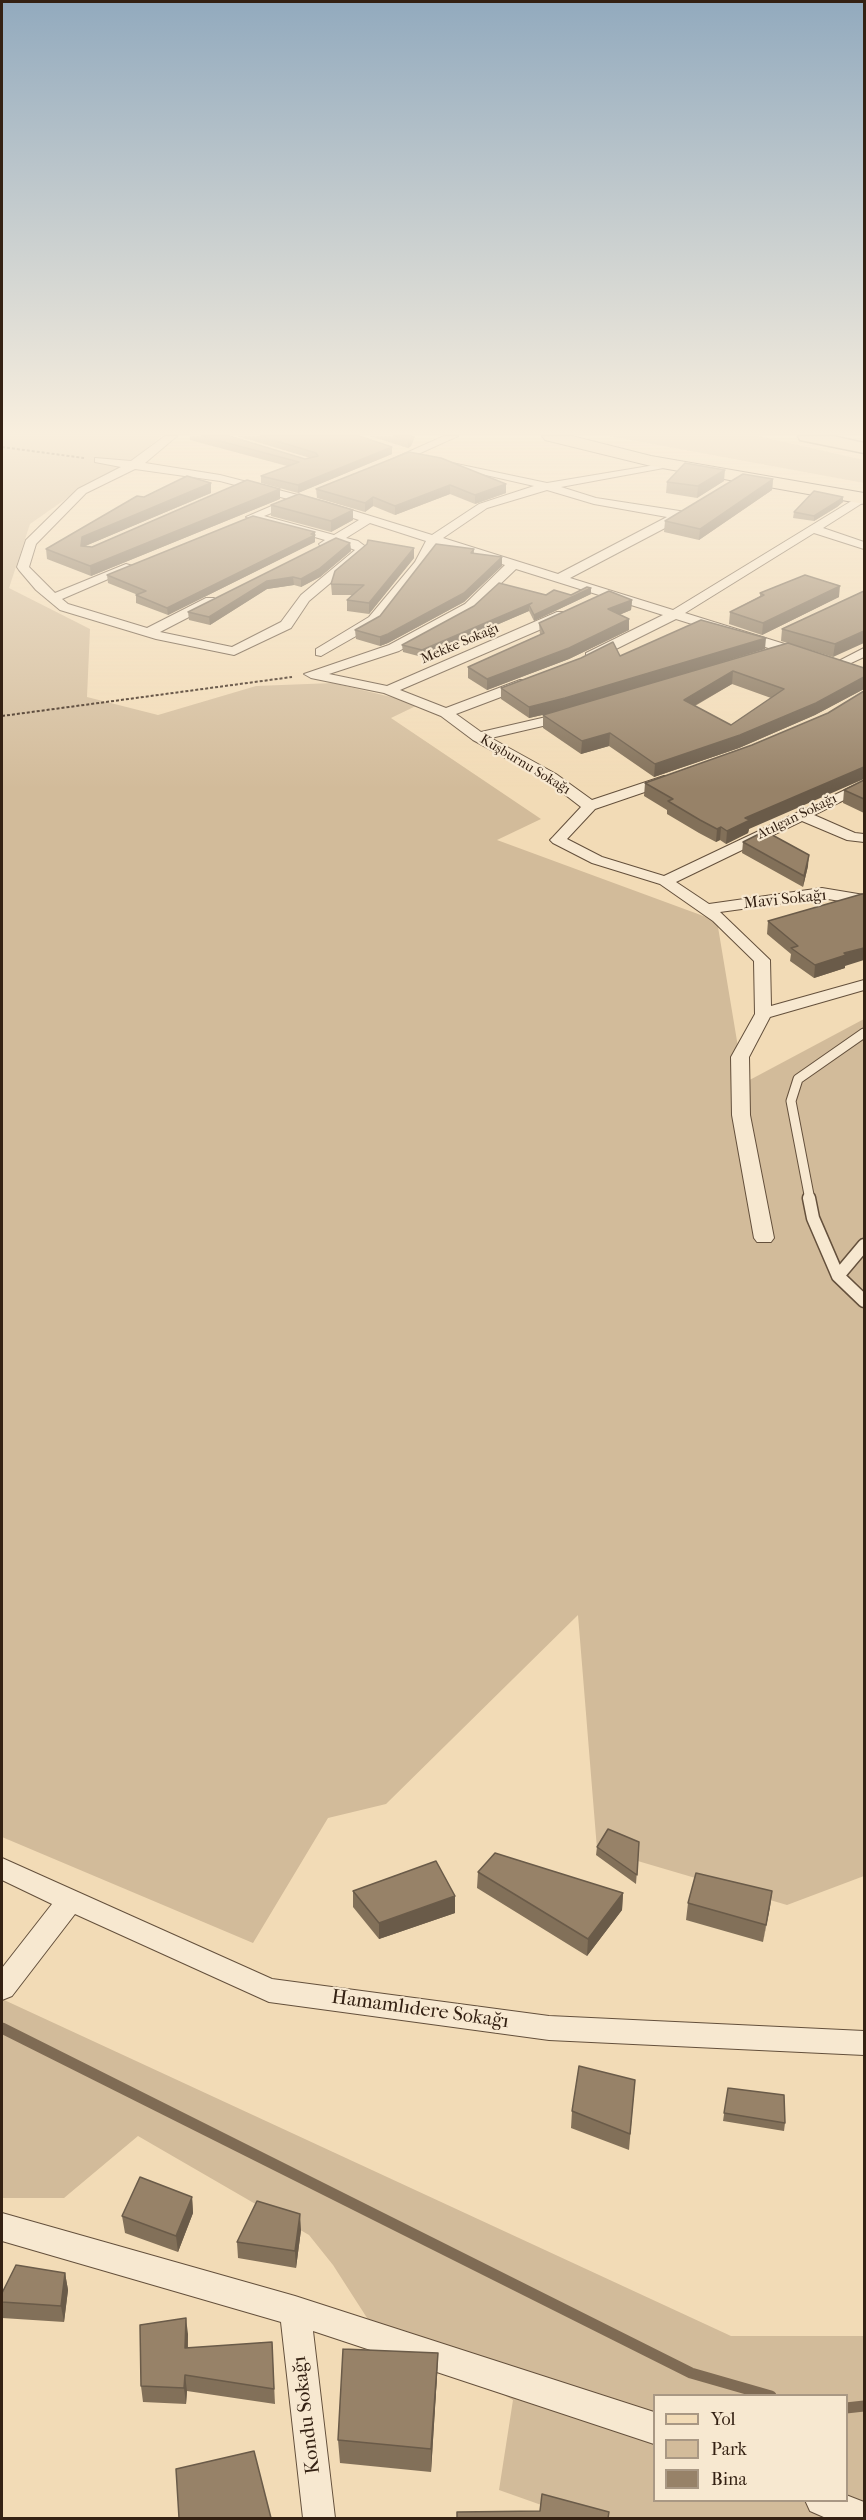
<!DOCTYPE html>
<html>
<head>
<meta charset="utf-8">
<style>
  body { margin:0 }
  #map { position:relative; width:866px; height:2520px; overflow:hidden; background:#f2dbb6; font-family:"IM FELL French Canon",serif }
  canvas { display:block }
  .frame { position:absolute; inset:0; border:3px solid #342113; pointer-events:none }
  .legend { position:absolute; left:653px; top:2394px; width:195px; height:108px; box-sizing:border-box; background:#f7e8d0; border:2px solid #a99884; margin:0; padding:8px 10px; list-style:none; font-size:18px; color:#342113 }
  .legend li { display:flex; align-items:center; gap:12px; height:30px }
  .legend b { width:30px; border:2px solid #a99884 }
</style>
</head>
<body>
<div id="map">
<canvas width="866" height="2520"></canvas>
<div class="frame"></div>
<ul class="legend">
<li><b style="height:8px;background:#f2dbb6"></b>Yol</li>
<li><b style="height:16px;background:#d2bb9a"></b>Park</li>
<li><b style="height:16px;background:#978268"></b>Bina</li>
</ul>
</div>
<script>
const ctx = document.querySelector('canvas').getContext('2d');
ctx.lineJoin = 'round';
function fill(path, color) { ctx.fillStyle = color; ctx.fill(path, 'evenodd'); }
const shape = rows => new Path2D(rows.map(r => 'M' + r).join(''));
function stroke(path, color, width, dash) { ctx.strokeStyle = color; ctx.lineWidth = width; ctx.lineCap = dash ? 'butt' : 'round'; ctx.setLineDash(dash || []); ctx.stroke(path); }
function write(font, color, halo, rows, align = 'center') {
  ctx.font = font + ' "IM FELL French Canon",serif'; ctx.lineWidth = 4.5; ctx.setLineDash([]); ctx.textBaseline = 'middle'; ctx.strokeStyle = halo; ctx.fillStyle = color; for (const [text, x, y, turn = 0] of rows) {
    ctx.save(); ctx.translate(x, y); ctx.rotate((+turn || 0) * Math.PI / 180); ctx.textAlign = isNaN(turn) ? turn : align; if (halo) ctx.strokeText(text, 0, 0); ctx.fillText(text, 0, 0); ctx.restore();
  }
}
const green = shape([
  [2,436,161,436,135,459,83,487,30,524,9,588,90,629,87,697,158,715,256,686,333,683,420,704,391,718,541,819,497,840,717,921,744,1083,864,1019,864,1876,787,1905,597,1849,578,1615,386,1804,328,1818,253,1943,2,1837],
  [609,436,758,436,864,460,864,483],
  [2,1999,731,2336,864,2336,864,2518,578,2518,499,2490,513,2400,369,2321,333,2265,309,2235,138,2136,64,2198,2,2198],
  [654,2396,846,2396,846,2500,654,2500]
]);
const stream = shape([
  [2,2028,691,2373,771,2396],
  [846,2408,864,2406]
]);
const path = shape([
  [2,447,84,458],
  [2,716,292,677]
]);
const serviceFar1 = shape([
  [810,1200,791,1101,798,1079,864,1033]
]);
const service = shape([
  [809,1198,813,1218,838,1276,864,1301],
  [838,1276,864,1245]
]);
const minor = shape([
  [165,436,177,436,145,463,220,475,325,502,432,535,479,504,534,486,433,463,433,459,547,483,673,462,673,466,669,467,561,487,596,498,686,512,688,514,684,518,570,578,673,610,858,497,864,496,864,502,823,528,864,542,864,549,814,533,685,613,807,651,807,657,797,657,676,619,596,659,586,659,586,653,663,615,516,569,473,610,399,651,329,674,387,686,557,612,567,612,567,618,400,690,446,708,520,680,530,680,530,686,456,714,481,732,568,712,573,713,573,719,491,738,556,774,592,800,664,776,674,776,676,779,674,782,595,809,567,839,602,857,664,876,864,781,864,790,814,815,855,833,864,834,864,842,847,840,802,821,676,882,709,904,822,888,864,895,864,905,822,898,720,912,770,960,771,1006,864,980,864,990,770,1017,749,1057,750,1115,774,1238,771,1242,757,1242,754,1238,732,1115,731,1057,755,1014,754,961,713,921,660,884,592,863,553,843,550,840,553,837,581,807,546,780,473,740,441,716,384,693,311,678,304,674,389,645,465,604,505,565,436,544,424,566,379,623,321,656,316,655,316,649,369,617,415,562,426,541,370,523,346,538,358,541,366,547,366,553,309,601,291,628,234,655,156,639,60,610,36,590,19,570,17,567,26,540,78,489,121,467,95,462,95,458,131,461,165,436],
  [135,469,220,481,288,499,246,517,325,540,319,544,321,547,337,543,355,550,301,595,281,622,232,647,160,632,214,604,214,598,206,598,147,628,68,604,62,599,136,567,126,564,55,593,29,567,36,544,86,493,135,469],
  [547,490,594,504,667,517,558,574,443,538,487,508,547,490],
  [299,502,317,506,359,520,334,535,264,516,299,502],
  [444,436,458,436,396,464,386,462,444,436],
  [864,648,864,657,838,669,831,665,864,648],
  [2,1858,272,1979,549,2016,864,2031,864,2055,549,2040,269,2002,75,1914,12,1996,2,2000,2,1968,52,1904,2,1880,2,1858],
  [2,2213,295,2296,654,2412,654,2444,313,2331,335,2518,303,2518,281,2322,2,2241,2,2213],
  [846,2495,864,2502,864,2518,826,2518,810,2511,805,2500,846,2500,846,2495]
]);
const primary = shape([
  [542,436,572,436,651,456,864,493,864,504,651,466,545,440,542,436]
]);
const motorway = shape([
  [798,436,833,436,864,443,864,453,800,440,798,436]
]);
const wall = shape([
  [190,436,229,436,305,459,310,458,237,436,359,436,392,454,298,493,261,483,261,476,287,466,190,440],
  [369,436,415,436,411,446,408,448],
  [773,479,772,490,699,540,664,532,665,521],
  [724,481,697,498,666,493,667,482],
  [506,484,506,493,475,504,450,494,395,515,373,506,365,512,317,498,316,489],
  [211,493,85,546,92,547,280,499,91,576,47,559,46,549,144,497],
  [843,502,837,507,814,521,793,518,794,512],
  [271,505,353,520,331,532,271,516],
  [315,532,315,542,168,615,136,603,136,595,138,595,108,583,107,575],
  [350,543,351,551,320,577,301,587,294,585,267,589,210,625,189,620,188,612],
  [474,549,474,554,502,566,464,602,388,643,380,646,356,639,355,630,380,616],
  [414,558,369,614,347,611,347,600,352,595,332,595,331,584],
  [864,591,833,657,781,641,782,629],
  [760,593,839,597,762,635,729,624,730,612,760,596],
  [591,594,534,621,529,611,422,657,403,652,402,645,546,595],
  [632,600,631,610,619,615,629,619,629,630,569,659,487,690,468,678,468,667,540,635,539,623],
  [788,643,864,668,864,690,864,689,815,715,739,748,654,777,609,746,581,754,543,728,543,715,551,713,529,718,501,699,501,688,620,656,765,649,651,684],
  [732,684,771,698,731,725,695,706],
  [828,713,749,829,748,833,726,844,720,840,716,842,699,833,667,814,667,810,644,796,645,783,752,745],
  [864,780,864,813,843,803,844,790],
  [743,842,808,866,803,887,742,853],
  [768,921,845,966,845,968,814,978,790,961,791,954,767,934],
  [639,1842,636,1884,596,1855,597,1847],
  [478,1872,623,1893,622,1910,587,1956,477,1888],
  [353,1891,455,1896,455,1913,379,1939,353,1907],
  [772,1891,763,1942,686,1920,688,1903],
  [635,2080,629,2150,571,2128,572,2111],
  [728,2088,785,2123,784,2131,723,2121],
  [192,2197,193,2213,178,2252,125,2233,122,2216],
  [301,2230,296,2268,238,2258,237,2242],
  [65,2273,68,2290,64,2322,2,2318,2,2293],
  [188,2334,188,2348,272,2342,275,2404,187,2391,186,2404,143,2402,141,2386],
  [438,2353,437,2376,431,2472,340,2463,338,2440]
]);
const shadedWall = shape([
  [412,436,415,436,411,446,408,448,408,440],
  [392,447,392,454,298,493,298,485],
  [725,470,724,481,697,498,698,486],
  [773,479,772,490,699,540,700,529],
  [211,483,211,493,83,547,81,546,82,537],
  [506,484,506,493,475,504,475,495],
  [450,485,450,494,395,515,395,506],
  [280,489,280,499,91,576,90,566],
  [373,497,373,506,365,512,365,503],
  [843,497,843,502,837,507,814,521,814,516],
  [353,510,353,520,331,532,331,521],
  [315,532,315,542,168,615,167,608],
  [350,543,351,551,320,577,301,587,301,579],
  [414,548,414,558,369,614,369,603],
  [502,557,502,566,464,602,388,643,380,646,380,637],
  [293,577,294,585,267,589,210,625,209,617,267,581],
  [840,586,839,597,762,635,763,623],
  [591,588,591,594,534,621,534,615],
  [632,600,631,610,607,620,608,609],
  [532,603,529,605,529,611,422,657,422,650],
  [629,619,629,630,569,659,487,690,487,679],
  [864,631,864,643,833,657,835,644],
  [766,638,765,649,564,710,529,718,529,707],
  [733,671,732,684,683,712,684,700],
  [864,677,864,689,815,715,739,748,654,777,655,764],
  [610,733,609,746,581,754,582,741],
  [864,767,864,779,749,829,748,833,726,844,727,831,745,818],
  [721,827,720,840,716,842,717,829],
  [809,855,808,866,803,887,804,876],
  [864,948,864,960,845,966,845,968,814,978,815,965,844,953],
  [772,1891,770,1907,763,1942],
  [623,1893,622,1910,587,1956,588,1939],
  [455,1896,455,1913,379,1939,379,1923],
  [192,2197,193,2213,178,2252,176,2236],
  [300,2214,301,2230,296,2268,295,2251],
  [65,2273,68,2290,64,2322,61,2306],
  [186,2318,188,2334,187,2364,185,2348],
  [438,2353,437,2376,431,2472,431,2449],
  [185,2375,187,2391,186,2404,184,2388]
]);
const building = shape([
  [201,436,229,436,305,459,318,456,316,453,260,436,359,436,392,447,298,485,261,476,299,462,201,436],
  [393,436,412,436,411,439,408,440,393,436],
  [409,452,441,458,506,484,475,495,450,485,395,506,373,497,365,503,316,489,409,452],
  [685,463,725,470,698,486,667,482,685,463],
  [743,474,773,479,700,529,665,521,743,474],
  [187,476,211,483,82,537,81,546,92,547,247,480,280,489,90,566,46,549,137,496,144,497,187,476],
  [814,491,843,497,838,501,814,516,794,512,814,491],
  [299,494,353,510,331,521,271,505,299,494],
  [253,516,315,532,311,534,315,535,167,608,136,595,146,591,107,575,253,516],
  [336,538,350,543,319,569,301,579,293,577,267,581,209,617,188,612,336,538],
  [368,540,414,548,369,603,347,600,364,585,331,584,335,571,367,544,368,540],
  [436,544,474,549,471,553,502,557,464,593,388,634,380,637,355,630,380,616,436,544],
  [805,575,840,586,763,623,730,612,764,595,760,593,805,575],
  [499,583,546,595,554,590,571,595,587,587,591,588,534,615,529,605,532,603,422,650,402,645,474,606,499,583],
  [609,591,632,600,608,609,629,619,569,648,487,679,468,667,544,633,539,623,609,591],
  [864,591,864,631,835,644,782,629,864,591],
  [701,620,766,638,565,698,529,707,501,688,581,658,613,642,620,656,701,620],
  [788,643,864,668,864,677,816,703,740,735,655,764,610,733,582,741,543,715,788,643],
  [733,671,784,689,731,725,684,700,733,671],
  [864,691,864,767,745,818,750,820,727,831,721,827,717,829,700,820,668,801,673,799,645,783,752,745,828,713,864,691],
  [864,780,864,799,844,790,864,780],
  [765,831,809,855,804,876,743,842,765,831],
  [862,894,864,894,864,948,844,953,846,955,815,965,791,948,798,946,768,921,862,894],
  [608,1829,639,1842,637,1875,597,1847,608,1829],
  [495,1853,623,1893,588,1939,478,1872,495,1853],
  [436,1861,455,1896,379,1923,353,1891,436,1861],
  [696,1873,772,1891,766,1925,688,1903,696,1873],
  [579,2066,635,2080,630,2134,572,2111,579,2066],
  [728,2088,784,2095,785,2123,724,2113,728,2088],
  [140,2177,192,2197,176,2236,122,2216,140,2177],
  [257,2201,300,2214,295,2251,237,2242,257,2201],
  [16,2265,65,2273,61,2306,2,2302,2,2293,16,2265],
  [186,2318,185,2348,272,2342,274,2389,185,2375,184,2388,141,2386,140,2325,186,2318],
  [343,2349,438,2353,431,2449,338,2440,343,2349],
  [254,2451,271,2518,179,2518,176,2469,254,2451],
  [542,2494,609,2512,608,2518,457,2518,457,2512,540,2511,542,2494]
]);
const farStreetnames = [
  ["Mekke Sokağı",460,644,-23],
  ["Kuşburnu Sokağı",525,765,31],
  ["Atılgan Sokağı",797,817,-26]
];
const streetNames = [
  ["Mavi Sokağı",785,900,-6]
];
const nearStreetnames = [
  ["Hamamlıdere Sokağı",420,2010,8],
  ["Kondu Sokağı",307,2415,-97]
];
fill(green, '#d2bb9a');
stroke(stream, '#7f6b54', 11);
stroke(serviceFar1, '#64503c', 11);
stroke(service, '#64503c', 15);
stroke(minor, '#64503c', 2);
stroke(primary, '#342113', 2);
stroke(motorway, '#342113', 3);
stroke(path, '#342113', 2, [3, 2]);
stroke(serviceFar1, '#f7e8d0', 9);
stroke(service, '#f7e8d0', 12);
fill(minor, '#f7e8d0');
fill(primary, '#f2dbb6');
fill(motorway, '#f2dbb6');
fill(wall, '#827059');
fill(shadedWall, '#6a5b49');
fill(building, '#978268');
stroke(building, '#6a5b49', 1.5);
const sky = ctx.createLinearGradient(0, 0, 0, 789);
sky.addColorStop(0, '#92aabe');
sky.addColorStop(0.55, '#f9efde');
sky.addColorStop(1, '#f9efde00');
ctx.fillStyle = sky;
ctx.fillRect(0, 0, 866, 789);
write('14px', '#342113', '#f7e8d0', farStreetnames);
write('16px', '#342113', '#f7e8d0', streetNames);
write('20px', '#342113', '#f7e8d0', nearStreetnames);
</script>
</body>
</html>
